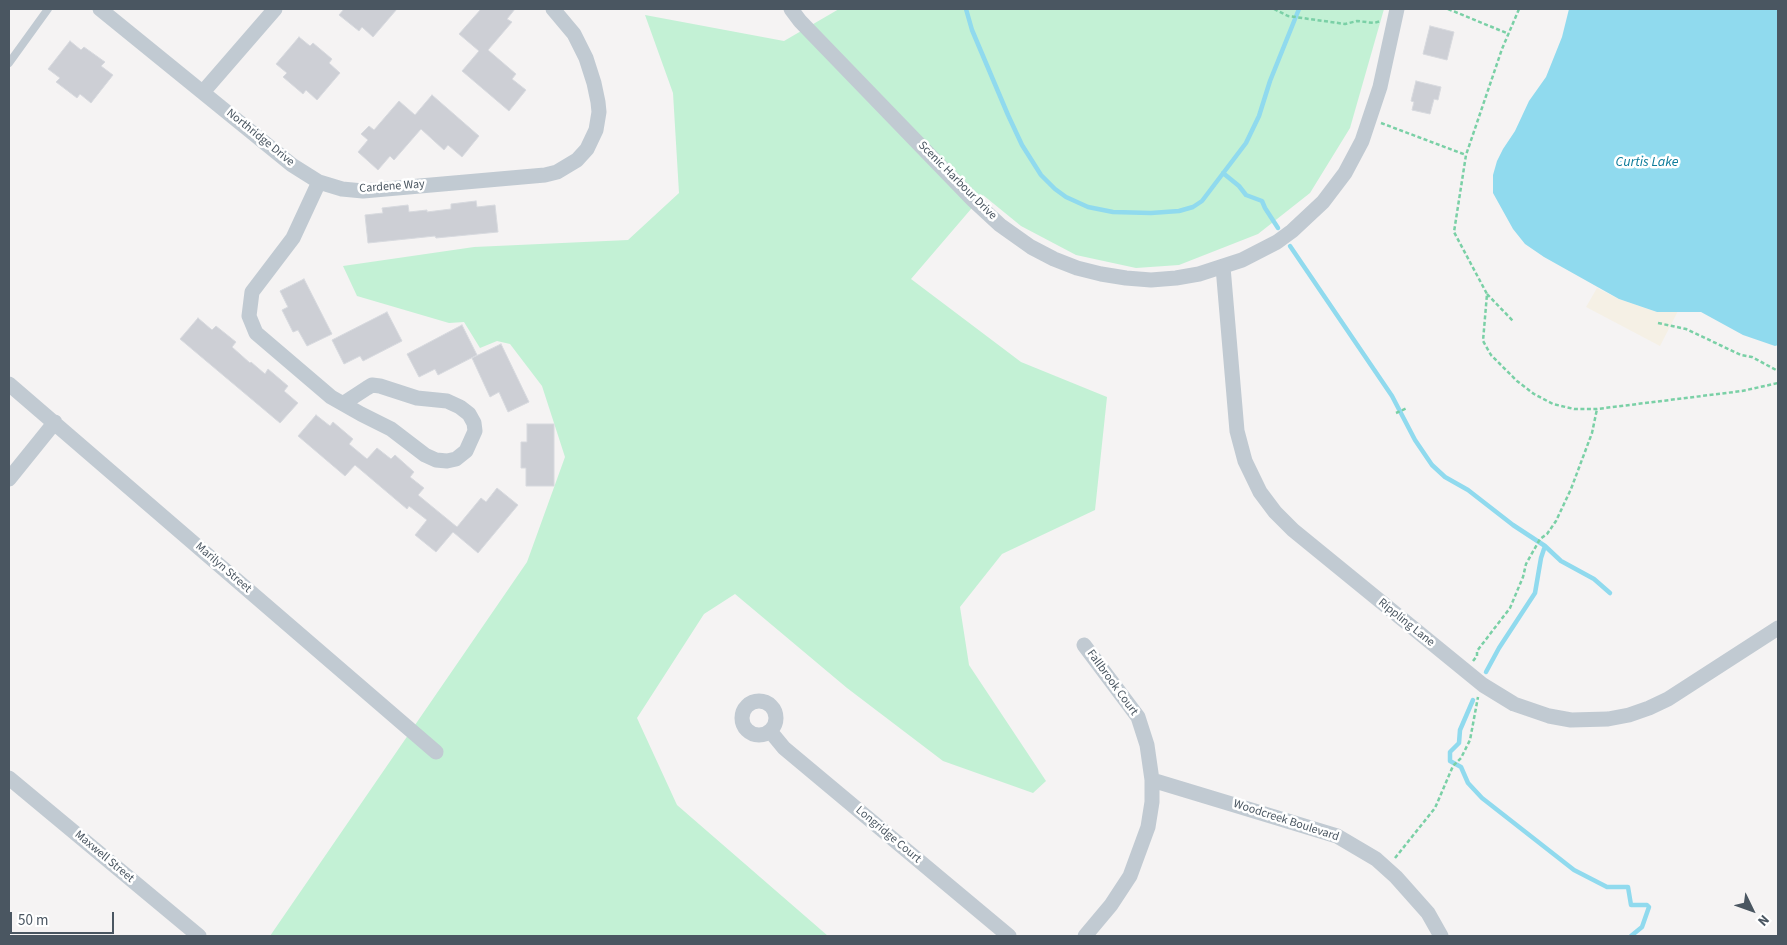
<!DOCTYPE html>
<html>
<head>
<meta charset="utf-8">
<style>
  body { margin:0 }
  #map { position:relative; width:1787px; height:945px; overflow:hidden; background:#f5f3f3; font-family:"Source Sans 3",sans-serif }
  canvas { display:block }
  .frame { position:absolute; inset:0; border:10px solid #4a5661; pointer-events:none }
  .north { position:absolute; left:1727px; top:885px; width:50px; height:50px; -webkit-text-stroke:4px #fff; paint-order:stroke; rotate:132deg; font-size:14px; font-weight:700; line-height:20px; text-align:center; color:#4a5661 }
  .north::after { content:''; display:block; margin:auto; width:18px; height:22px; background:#4a5661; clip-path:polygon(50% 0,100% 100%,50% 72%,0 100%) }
  .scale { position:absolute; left:10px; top:912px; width:104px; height:22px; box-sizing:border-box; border:2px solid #4a5661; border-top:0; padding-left:6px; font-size:15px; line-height:18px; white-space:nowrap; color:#4a5661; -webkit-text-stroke:4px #fff; paint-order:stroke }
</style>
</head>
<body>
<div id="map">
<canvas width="1787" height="945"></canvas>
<div class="frame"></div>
<div class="north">N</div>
<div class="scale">50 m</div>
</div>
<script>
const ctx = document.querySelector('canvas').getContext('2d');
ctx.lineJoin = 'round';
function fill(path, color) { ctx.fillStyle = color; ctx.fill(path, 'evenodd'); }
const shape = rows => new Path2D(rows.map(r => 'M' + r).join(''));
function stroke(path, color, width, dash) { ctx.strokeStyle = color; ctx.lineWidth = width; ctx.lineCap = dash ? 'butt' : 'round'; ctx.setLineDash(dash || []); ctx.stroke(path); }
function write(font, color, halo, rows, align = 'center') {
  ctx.font = font + ' "Source Sans 3",sans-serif'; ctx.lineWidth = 5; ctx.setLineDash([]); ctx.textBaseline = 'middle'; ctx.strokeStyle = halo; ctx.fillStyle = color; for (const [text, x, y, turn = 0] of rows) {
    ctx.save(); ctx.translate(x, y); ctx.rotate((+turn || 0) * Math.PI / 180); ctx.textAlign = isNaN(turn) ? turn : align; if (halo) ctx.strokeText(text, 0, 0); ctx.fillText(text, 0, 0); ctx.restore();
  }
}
const green = shape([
  [839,9,1384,9,1350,128,1310,193,1258,234,1179,265,1136,268,1076,255,1021,226,983,195,911,279,1021,362,1107,397,1095,510,1002,554,960,607,969,665,1046,781,1033,793,943,761,847,688,735,594,704,614,637,718,677,805,828,936,270,936,527,562,565,457,542,386,510,344,497,341,480,348,464,322,449,323,357,296,343,266,474,247,628,240,679,193,673,93,645,15,784,41]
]);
const sand = shape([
  [1597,288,1619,299,1657,312,1678,311,1660,346,1586,307]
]);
const water = shape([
  [1569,9,1778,9,1778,345,1775,346,1743,335,1701,312,1657,312,1619,299,1544,257,1525,244,1513,229,1493,193,1493,175,1497,161,1503,149,1515,131,1529,101,1546,77,1562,37]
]);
const stream = shape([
  [966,9,972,30,1008,115,1022,145,1041,175,1055,189,1066,197,1088,207,1113,212,1151,213,1179,211,1193,207,1202,201,1246,143,1259,116,1270,81,1299,9],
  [1223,173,1239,186,1246,195,1262,201,1265,208,1278,228],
  [1290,246,1392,396,1415,440,1432,465,1445,477,1468,490,1513,525,1545,546,1561,561,1594,579,1610,593],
  [1486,672,1499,648,1535,593,1541,558,1545,546],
  [1473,700,1460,730,1459,743,1450,752,1450,761,1461,767,1468,783,1482,798,1574,870,1607,887,1628,887,1631,905,1647,905,1649,907,1642,927,1631,936]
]);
const building = shape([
  [344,9,397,9,373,37,362,27,359,31,339,15,344,9],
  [481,9,515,9,507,19,512,22,488,50,516,74,512,79,526,90,509,111,462,71,479,51,459,34,481,9],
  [1430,26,1454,32,1447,60,1423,54,1430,26],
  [299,37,310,46,313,43,332,59,329,63,340,73,317,100,306,90,303,94,283,77,287,73,276,64,299,37],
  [70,41,81,50,84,47,105,62,101,66,113,75,91,103,80,94,77,98,56,82,60,78,48,69,70,41],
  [1416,81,1441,87,1438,100,1434,99,1430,114,1412,110,1414,102,1411,101,1416,81],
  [432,95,479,136,462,157,448,145,444,150,421,129,394,160,390,156,378,170,358,152,368,140,361,134,369,126,374,130,399,101,415,115,432,95],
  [476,201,477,207,495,205,498,232,436,238,435,236,368,243,365,215,383,213,382,208,408,205,409,212,427,210,427,212,451,209,451,204,476,201],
  [304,279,332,334,307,346,298,330,293,332,282,310,288,307,280,291,304,279],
  [387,312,402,341,363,361,360,356,344,364,332,340,387,312],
  [198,318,212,330,216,326,236,342,232,347,250,363,251,362,265,374,268,369,288,386,284,391,298,403,280,423,180,339,198,318],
  [462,325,477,355,438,375,435,369,419,377,407,354,462,325],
  [501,344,529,402,508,412,499,392,490,397,472,358,501,344],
  [316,415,330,426,333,422,353,439,349,444,367,459,377,448,391,459,395,455,414,472,410,477,424,488,418,495,457,527,481,498,486,502,497,488,518,505,478,553,453,532,436,552,415,535,427,520,409,506,407,509,355,465,345,476,298,436,316,415],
  [527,424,554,424,554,486,526,486,526,468,521,468,521,442,527,442,527,424]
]);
const path = shape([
  [1274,9,1288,16,1345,24,1357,21,1374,23,1381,21],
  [1448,9,1509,34],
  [1519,9,1502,49,1466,155,1454,232,1487,294,1483,341,1491,355,1517,381,1534,394,1553,404,1574,409,1597,409,1742,391,1778,383],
  [1381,123,1466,155],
  [1487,294,1513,321],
  [1658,323,1686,329,1741,355,1752,357,1778,371],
  [1396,413,1407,408],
  [1473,661,1477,656,1477,651,1510,608,1523,577,1526,564,1540,539,1547,534,1556,521,1571,489,1592,433,1597,409],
  [1395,858,1435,808,1453,766,1461,758,1470,740,1478,697]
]);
const lane = shape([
  [9,63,48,9]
]);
const street = shape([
  [100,9,292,165,319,182,342,189,363,191,545,175,557,172,577,160,587,149,596,130,599,112,598,102,594,83,586,58,574,34,553,9],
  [791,9,800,21,973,200,1000,225,1031,247,1054,259,1077,268,1101,274,1126,278,1151,280,1176,278,1199,274,1242,260,1277,242,1292,231,1323,202,1345,173,1362,141,1380,87,1397,9],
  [203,92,275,9],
  [319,182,293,238,252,292,249,316,256,333,331,397,361,414,391,429,425,455,436,460,447,461,456,459,466,451,475,431,474,423,469,414,460,407,447,401,417,398,380,386,372,385,367,388,344,403],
  [1223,267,1237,431,1245,461,1260,492,1275,512,1293,530,1483,685,1514,704,1549,716,1571,720,1608,719,1629,715,1649,708,1668,699,1778,628],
  [9,384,436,752],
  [9,479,55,422],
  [1084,645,1138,717,1147,745,1152,780,1152,802,1148,827,1130,876,1111,905,1085,936],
  '742 718a17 17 0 1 1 34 0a17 17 0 1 1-34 0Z',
  [770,731,784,748,1009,936],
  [9,778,199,936],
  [1152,780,1337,836,1376,859,1396,877,1428,913,1441,936]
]);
const streetNames = [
  ["Northridge Drive",260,138,39],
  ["Scenic Harbour Drive",957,181,45],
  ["Cardene Way",392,187,-4],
  ["Marilyn Street",223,568,41],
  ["Rippling Lane",1406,623,39],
  ["Fallbrook Court",1112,683,54],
  ["Woodcreek Boulevard",1286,821,18],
  ["Longridge Court",888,835,40],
  ["Maxwell Street",104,857,40]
];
const waterNames = [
  ["Curtis Lake",1647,163]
];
fill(green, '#c3f1d5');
fill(sand, '#f5f0e5');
fill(water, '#90daee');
stroke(stream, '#90daee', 4.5);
fill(building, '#cdcfd5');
stroke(building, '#d7d9de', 1);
stroke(path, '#7ad0a6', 2.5, [4, 2.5]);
stroke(lane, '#c1cad2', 8);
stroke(street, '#c1cad2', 15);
write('12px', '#4a5661', '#fff', streetNames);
write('italic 14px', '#0c7c9b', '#fff', waterNames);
</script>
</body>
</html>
